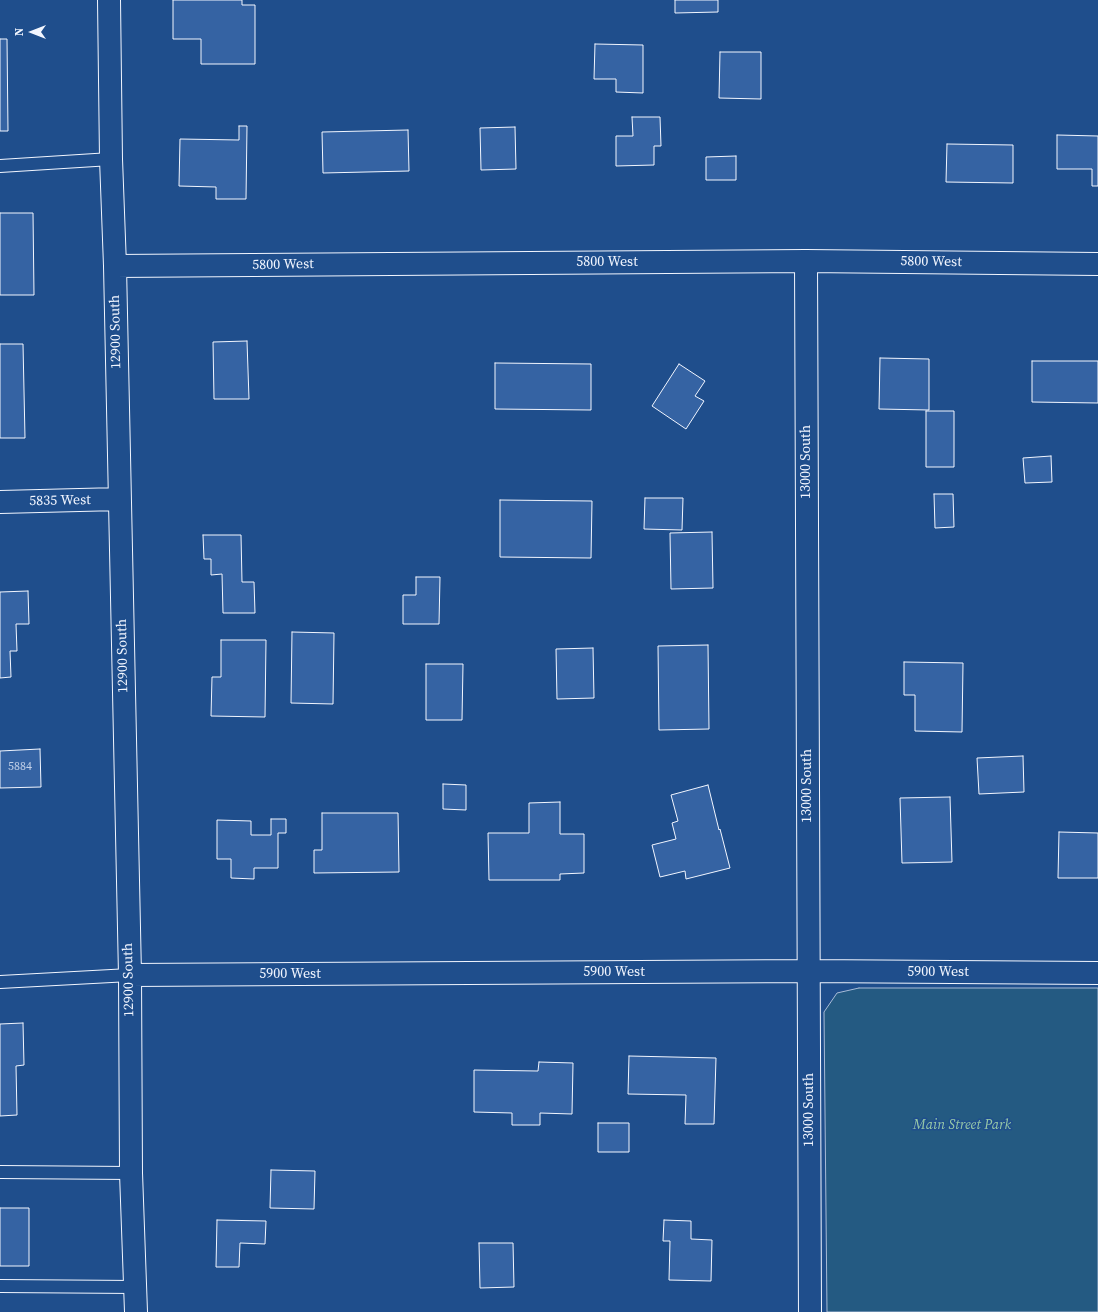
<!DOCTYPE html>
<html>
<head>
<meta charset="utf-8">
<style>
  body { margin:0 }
  #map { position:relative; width:1098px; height:1312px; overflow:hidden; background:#1f4e8c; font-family:"Source Serif 4",serif }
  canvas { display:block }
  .north { position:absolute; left:12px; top:12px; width:40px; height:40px; -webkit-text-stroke:3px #1f4e8c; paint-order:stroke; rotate:270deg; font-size:11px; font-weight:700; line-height:16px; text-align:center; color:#f2f6ff }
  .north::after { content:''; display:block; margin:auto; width:14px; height:18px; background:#f2f6ff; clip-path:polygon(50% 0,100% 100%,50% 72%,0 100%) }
</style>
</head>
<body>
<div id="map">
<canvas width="1098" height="1312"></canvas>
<div class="north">N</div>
</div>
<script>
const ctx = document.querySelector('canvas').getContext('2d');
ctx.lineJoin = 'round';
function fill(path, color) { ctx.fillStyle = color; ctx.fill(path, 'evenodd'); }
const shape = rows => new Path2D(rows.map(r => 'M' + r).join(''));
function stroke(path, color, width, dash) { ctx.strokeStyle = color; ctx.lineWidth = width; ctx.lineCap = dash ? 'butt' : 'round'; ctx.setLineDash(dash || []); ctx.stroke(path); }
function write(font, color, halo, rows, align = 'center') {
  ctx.font = font + ' "Source Serif 4",serif'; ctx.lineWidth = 3; ctx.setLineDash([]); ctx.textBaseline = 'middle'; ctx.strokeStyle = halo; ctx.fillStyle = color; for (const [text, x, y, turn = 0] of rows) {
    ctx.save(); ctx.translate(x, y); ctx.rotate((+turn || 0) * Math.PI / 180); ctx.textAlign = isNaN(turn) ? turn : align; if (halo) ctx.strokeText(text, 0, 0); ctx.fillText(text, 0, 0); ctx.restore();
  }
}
const green = shape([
  [859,988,1098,988,1098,1312,827,1312,824,1012,837,993,859,988]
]);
const building = shape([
  [173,0,242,0,242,5,255,5,255,64,201,64,201,39,173,39,173,0],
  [675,0,718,0,718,12,675,13,675,0],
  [0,39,7,39,8,131,0,131,0,39],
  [595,44,643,45,643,93,616,92,616,79,594,79,595,44],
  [720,52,761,52,761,99,719,98,720,52],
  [632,117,660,117,661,146,654,146,654,165,616,166,616,136,633,136,632,117],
  [239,126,247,126,246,199,216,199,216,187,179,186,180,139,239,140,239,126],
  [515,127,516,169,481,170,480,128,515,127],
  [408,130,409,171,323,173,322,132,408,130],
  [1057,135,1098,136,1098,186,1092,186,1092,169,1057,169,1057,135],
  [947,144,1013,145,1013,183,946,182,947,144],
  [736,156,736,180,706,180,706,157,736,156],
  [0,213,33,213,34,295,0,295,0,213],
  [247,341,249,399,214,399,213,342,247,341],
  [0,344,23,344,25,438,0,438,0,344],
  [880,358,929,359,929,410,879,409,880,358],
  [1032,361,1098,361,1098,403,1032,402,1032,361],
  [495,363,591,364,591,410,495,409,495,363],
  [679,364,705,381,695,396,704,401,686,429,652,406,679,364],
  [926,411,954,411,954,467,926,467,926,411],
  [1051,456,1052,482,1025,483,1023,458,1051,456],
  [934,494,953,494,954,527,935,528,934,494],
  [645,498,683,498,682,530,644,529,645,498],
  [500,500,592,501,591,558,500,557,500,500],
  [712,532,713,588,671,589,670,533,712,532],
  [203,535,241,535,242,582,254,582,255,613,223,613,222,574,211,575,211,559,204,559,203,535],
  [416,577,440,577,439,624,403,624,403,595,416,595,416,577],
  [28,591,29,624,16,624,17,651,10,651,11,677,0,678,0,592,28,591],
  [292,632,334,633,333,704,291,703,292,632],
  [221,640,266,640,265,717,211,716,212,677,221,677,221,640],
  [708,645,709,729,659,730,658,646,708,645],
  [593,648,594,698,557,699,556,649,593,648],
  [904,662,963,663,962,732,915,731,915,695,904,695,904,662],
  [426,664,463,664,462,720,426,720,426,664],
  [40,749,41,787,0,788,0,751,40,749],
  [1023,756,1024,792,979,794,977,758,1023,756],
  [443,784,466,785,466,810,443,809,443,784],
  [708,785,719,830,720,829,730,868,686,879,685,871,660,877,652,845,676,839,672,823,678,821,671,795,708,785],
  [950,797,952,862,902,863,900,798,950,797],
  [560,802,560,834,584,834,584,873,560,874,560,880,489,880,488,833,529,833,529,803,560,802],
  [322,813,398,813,399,872,314,873,314,850,322,850,322,813],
  [271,819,286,819,286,833,278,833,278,868,254,868,254,879,231,878,231,859,217,859,217,820,251,821,251,835,271,835,271,819],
  [1059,832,1098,833,1098,878,1058,878,1059,832],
  [23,1023,24,1065,16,1066,17,1115,0,1116,0,1024,23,1023],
  [629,1056,716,1058,714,1124,685,1124,686,1095,628,1094,629,1056],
  [539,1062,573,1063,572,1114,540,1113,540,1125,512,1125,512,1113,474,1112,474,1070,538,1071,539,1062],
  [598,1123,629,1123,629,1152,598,1152,598,1123],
  [271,1170,315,1171,314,1209,270,1208,271,1170],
  [0,1208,29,1208,29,1266,0,1266,0,1208],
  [217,1220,266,1221,265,1244,240,1243,239,1267,216,1267,217,1220],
  [664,1220,691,1221,691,1239,712,1240,711,1281,669,1280,670,1241,663,1241,664,1220],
  [479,1243,513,1243,514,1287,480,1288,479,1243]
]);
const service = shape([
  [0,166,111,159],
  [0,982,130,975],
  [0,1172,131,1173],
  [0,1286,135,1287]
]);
const minor = shape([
  [109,0,111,159,115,266,130,975,131,1173,136,1312],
  [806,261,810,1312],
  [115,266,806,261,1098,264],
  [0,502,119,499],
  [130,975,808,971,1098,973]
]);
const numberNames = [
  ["5884",20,767]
];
const streetNames = [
  ["5800 West",607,262],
  ["5800 West",931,262,1],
  ["5800 West",283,265,-1],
  ["12900 South",116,332,-91],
  ["13000 South",806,462,-90],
  ["5835 West",60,501,-1],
  ["12900 South",123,656,-91],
  ["13000 South",807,786,-90],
  ["5900 West",614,972],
  ["5900 West",938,972],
  ["5900 West",290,974],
  ["12900 South",129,980,-91],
  ["13000 South",809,1110,-90]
];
const parkNames = [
  ["Main Street Park",962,1125]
];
fill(green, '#245a82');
stroke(green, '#a8bbd7', 1);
fill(building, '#3563a3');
stroke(building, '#f2f6ff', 1);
stroke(service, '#f2f6ff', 14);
stroke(minor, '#f2f6ff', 24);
stroke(service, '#1f4e8c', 12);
stroke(minor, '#1f4e8c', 22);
write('12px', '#c3d1e8', null, numberNames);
write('14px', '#f2f6ff', '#1f4e8c', streetNames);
write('italic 14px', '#97c8a6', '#1f4e8c', parkNames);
</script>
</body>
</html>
